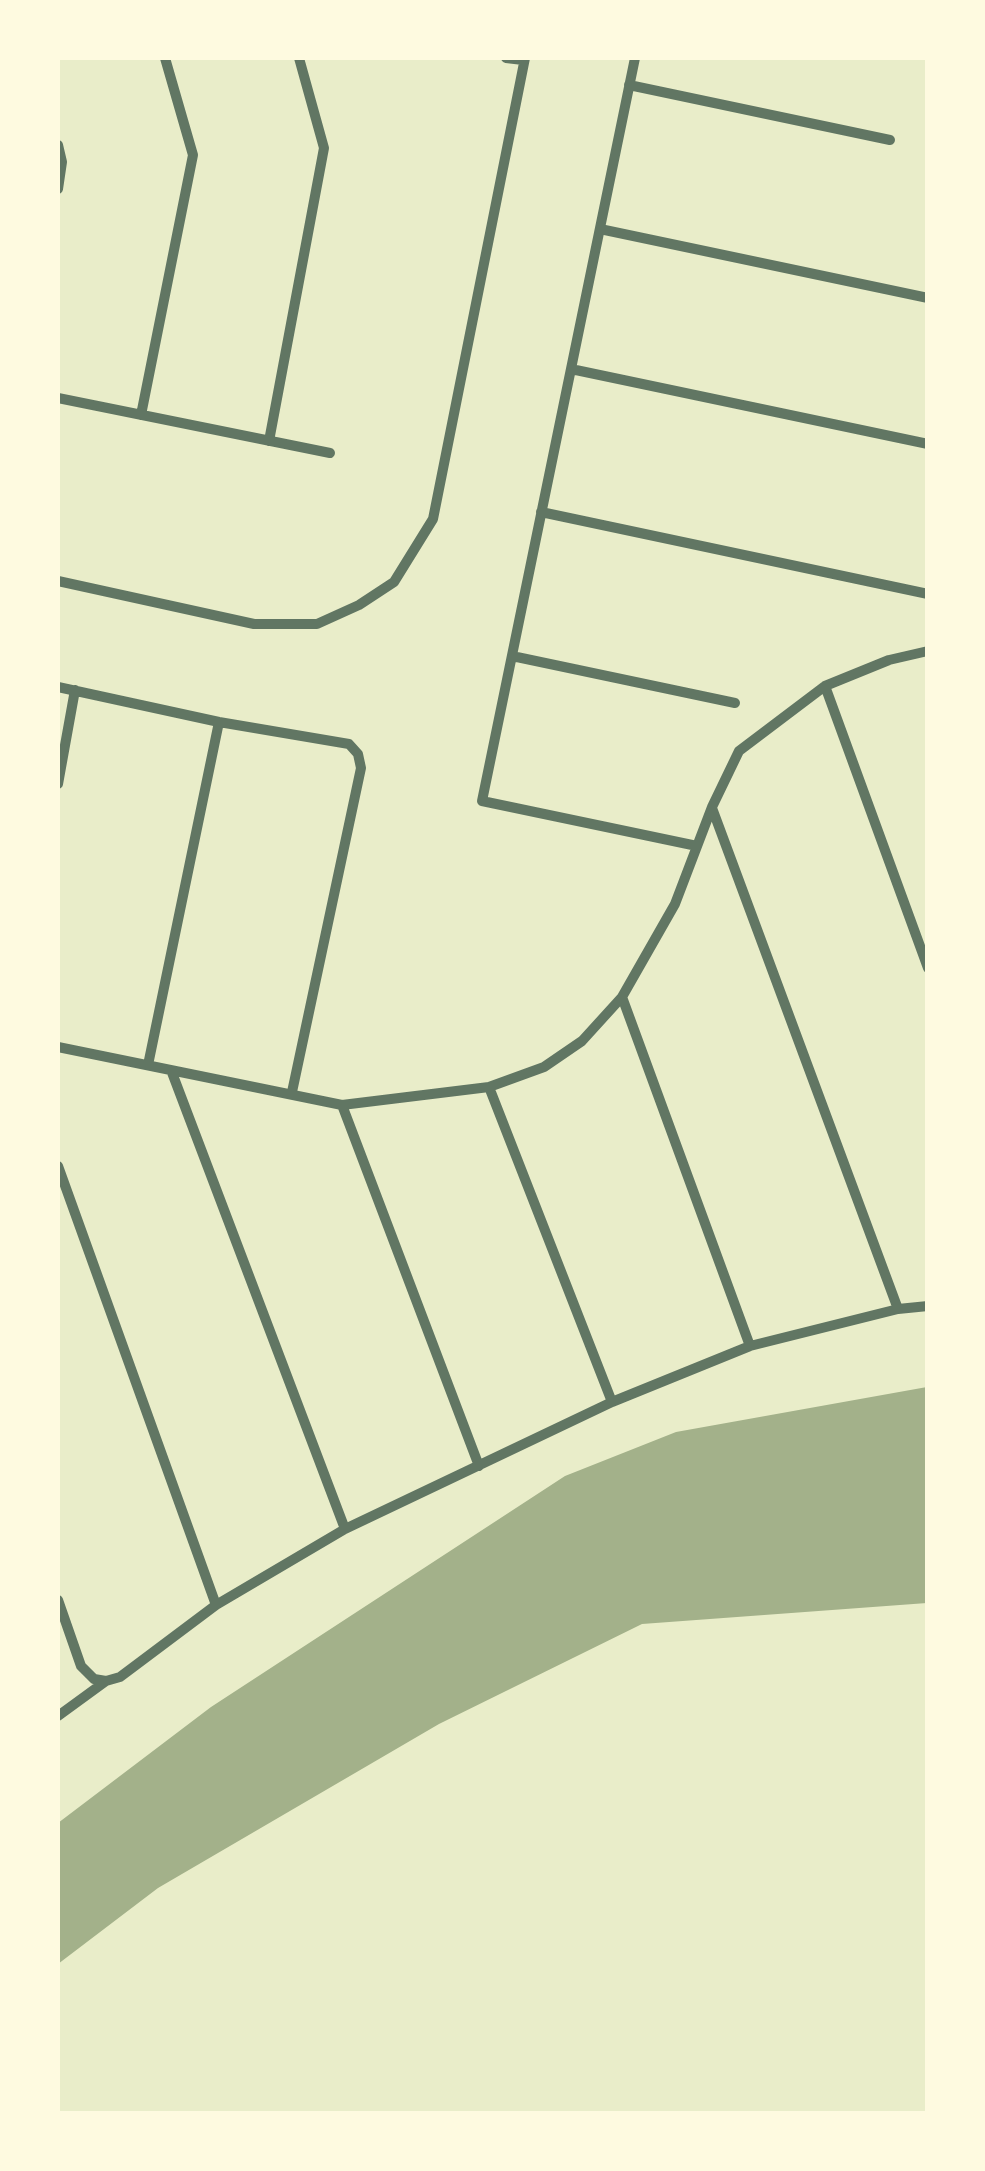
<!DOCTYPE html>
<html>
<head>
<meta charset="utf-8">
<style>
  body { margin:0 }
  #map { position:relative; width:985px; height:2171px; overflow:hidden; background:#e9edc9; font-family:Cabin,sans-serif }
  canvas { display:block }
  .frame { position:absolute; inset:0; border:60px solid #fefae0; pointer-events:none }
</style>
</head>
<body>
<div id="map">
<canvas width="985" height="2171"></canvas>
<div class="frame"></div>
</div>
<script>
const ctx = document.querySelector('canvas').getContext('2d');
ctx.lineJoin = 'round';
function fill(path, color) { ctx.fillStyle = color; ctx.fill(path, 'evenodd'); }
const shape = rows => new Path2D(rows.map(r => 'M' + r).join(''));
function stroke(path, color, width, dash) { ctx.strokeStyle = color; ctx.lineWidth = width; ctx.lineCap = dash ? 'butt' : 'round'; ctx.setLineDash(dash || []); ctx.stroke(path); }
const water = shape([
  [927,1387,927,1603,642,1624,439,1724,158,1888,58,1964,58,1823,211,1707,565,1476,676,1432]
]);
const minor = shape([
  [506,58,523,60],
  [635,58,482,801,697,846],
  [629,85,890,140],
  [58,145,62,162,58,189],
  [600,229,928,298],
  [571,369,928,444],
  [58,398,330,453],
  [141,415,193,155,165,58],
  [269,441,324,148,299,58],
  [541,512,928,594],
  [58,581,254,624,317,624,359,605,394,582,433,519,525,58],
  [512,656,735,703],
  [825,686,928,968],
  [58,687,219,722,349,744,358,754,361,768,292,1092],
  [58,784,75,690],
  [712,808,898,1309],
  [622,997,750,1346],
  [58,1047,342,1105,489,1087,612,1402,750,1346,898,1309,928,1306],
  [148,1065,219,722],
  [171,1070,345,1529],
  [489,1087,544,1067,582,1041,622,997,675,904,712,807,739,751,825,686,889,660,928,651],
  [342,1105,479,1466],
  [58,1166,216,1605],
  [58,1600,81,1666,94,1679,106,1681,120,1677,216,1605,345,1529,612,1402],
  [58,1716,106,1681]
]);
fill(water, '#a3b18a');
stroke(minor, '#617663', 10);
</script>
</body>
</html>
